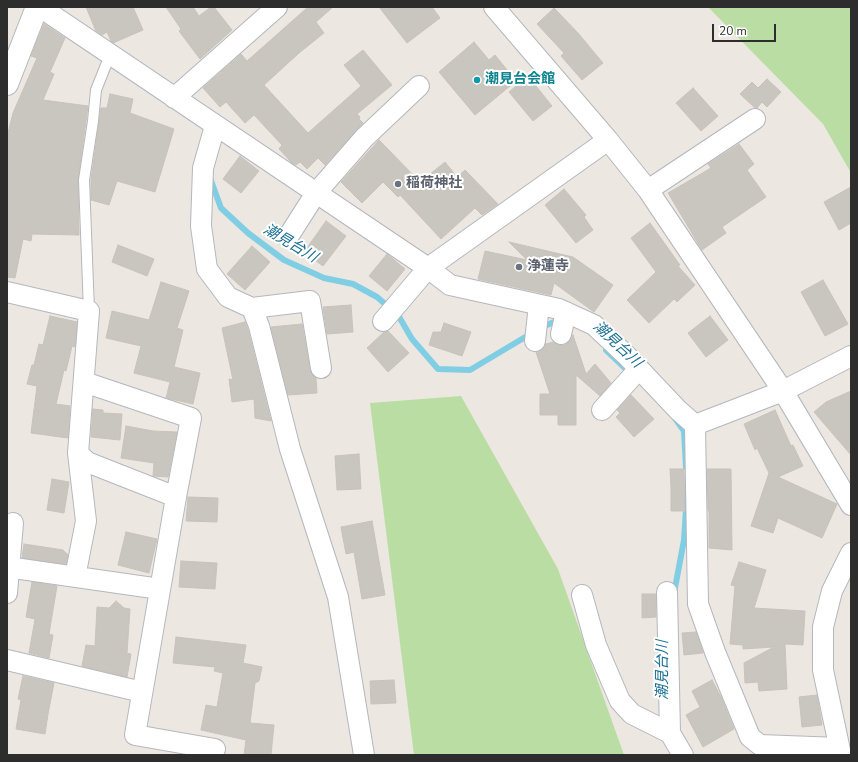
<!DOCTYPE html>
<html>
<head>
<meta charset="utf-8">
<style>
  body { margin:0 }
  #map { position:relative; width:858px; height:762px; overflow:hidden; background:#ede7e1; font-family:"Nunito Sans",sans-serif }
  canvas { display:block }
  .frame { position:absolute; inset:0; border:8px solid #2d2d2d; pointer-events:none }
  .scale { position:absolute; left:712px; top:24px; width:64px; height:18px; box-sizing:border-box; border:2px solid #2d2d2d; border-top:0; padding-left:5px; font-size:12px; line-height:14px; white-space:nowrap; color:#2d2d2d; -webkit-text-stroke:3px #fff; paint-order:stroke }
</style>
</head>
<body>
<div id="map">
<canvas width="858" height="762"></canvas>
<div class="frame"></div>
<div class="scale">20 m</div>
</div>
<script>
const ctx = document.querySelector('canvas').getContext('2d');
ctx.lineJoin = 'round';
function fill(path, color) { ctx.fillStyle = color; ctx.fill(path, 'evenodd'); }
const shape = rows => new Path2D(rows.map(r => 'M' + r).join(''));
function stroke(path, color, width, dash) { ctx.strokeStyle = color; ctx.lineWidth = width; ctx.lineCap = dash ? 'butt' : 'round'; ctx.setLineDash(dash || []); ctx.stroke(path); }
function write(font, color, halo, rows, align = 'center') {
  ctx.font = font + ' "Nunito Sans","Noto Sans JP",sans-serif'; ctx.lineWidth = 4; ctx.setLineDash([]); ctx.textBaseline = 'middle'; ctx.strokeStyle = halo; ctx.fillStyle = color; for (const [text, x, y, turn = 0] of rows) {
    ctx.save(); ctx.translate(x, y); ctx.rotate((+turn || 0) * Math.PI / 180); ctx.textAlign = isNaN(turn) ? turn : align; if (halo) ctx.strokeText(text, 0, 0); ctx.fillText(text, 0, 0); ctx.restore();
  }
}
const green = shape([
  [708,7,851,7,851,173,823,124],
  [461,396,558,569,624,755,414,755,370,403]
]);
const stream = shape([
  [210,178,221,208,248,233,284,260,324,278,353,284,377,297,398,315,412,339,438,369,470,370,532,333],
  [540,328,561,319],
  [606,350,627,370],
  [674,417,684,431,686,467],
  [675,594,675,588,684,540,687,494]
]);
const building = shape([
  [86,7,133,7,143,30,113,43,111,41,107,32,102,35,96,31,86,7],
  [166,7,193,7,199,16,211,7,214,7,232,30,200,59,179,31,181,29,166,7],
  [308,7,333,7,316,22,324,33,299,53,264,85,308,133,361,86,344,65,363,50,392,85,357,114,360,117,359,119,363,123,325,165,318,158,307,169,300,162,296,165,292,163,279,149,282,145,254,115,245,123,226,102,220,107,203,88,241,54,247,61,308,7],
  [379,7,432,7,440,18,407,43,379,7],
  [554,8,578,33,603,63,582,80,561,56,564,53,537,24,554,8],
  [44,24,65,38,50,72,54,74,43,100,88,106,78,179,79,235,32,234,31,241,23,239,15,278,7,277,7,137,13,113,37,58,31,56,44,24],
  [474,42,489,60,495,55,516,81,475,115,439,72,474,42],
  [528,76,552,106,533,121,509,92,528,76],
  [767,79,781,92,767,107,762,102,757,108,755,108,740,94,752,82,758,88,767,79],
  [693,88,718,116,701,131,676,103,693,88],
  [110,94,133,99,130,113,174,129,155,192,117,181,109,205,91,200,91,180,101,108,107,108,110,94],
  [379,140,420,182,445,162,457,177,465,170,498,204,482,215,475,208,441,239,400,195,398,197,383,182,362,203,341,182,379,140],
  [739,144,754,164,747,170,766,197,722,227,726,233,702,250,668,193,711,168,708,164,739,144],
  [240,156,259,171,241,193,223,179,240,156],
  [851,187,851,223,839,230,824,202,851,187],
  [564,189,586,215,584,217,593,230,576,243,545,205,564,189],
  [326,221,346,236,323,266,304,252,326,221],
  [650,223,680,265,678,266,695,285,677,302,674,299,649,323,627,300,656,272,631,238,650,223],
  [509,242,573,257,613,285,594,312,554,283,551,295,478,279,485,251,527,260,509,242],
  [118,245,154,259,147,276,112,262,118,245],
  [252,246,270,262,245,290,227,274,252,246],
  [387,254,405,269,387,291,369,276,387,254],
  [823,280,848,324,825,336,801,292,823,280],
  [161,282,189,291,177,328,183,330,174,367,200,373,193,404,166,398,170,382,134,373,141,346,106,338,112,311,149,320,161,282],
  [351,305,353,332,327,334,323,307,351,305],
  [50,316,77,322,75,347,72,346,66,371,64,370,56,404,70,406,68,438,31,433,37,386,27,384,32,365,34,365,39,344,43,345,50,316],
  [710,316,728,340,706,357,688,333,710,316],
  [245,322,248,330,271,421,255,418,254,399,232,402,229,379,233,380,222,328,245,322],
  [444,323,471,332,462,356,429,345,433,332,441,332,444,323],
  [302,324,310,370,312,375,316,378,317,393,288,395,271,327,302,324],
  [388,331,409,353,388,372,367,348,384,332,388,331],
  [573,335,586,374,595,364,611,383,600,396,576,375,576,425,558,425,558,415,540,415,540,394,550,394,536,352,544,348,546,344,553,342,558,345,565,345,570,341,573,335],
  [851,391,851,455,814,412,826,402,851,391],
  [631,395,654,419,634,437,616,417,620,413,617,410,631,395],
  [93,409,103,410,103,413,122,414,120,440,91,437,93,409],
  [775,410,791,446,793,445,803,466,778,477,837,504,822,538,778,518,773,533,751,526,769,473,757,448,755,450,744,424,775,410],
  [126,426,153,431,177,432,168,477,153,476,154,463,121,458,126,426],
  [359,454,361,489,337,490,335,456,359,454],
  [670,469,684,469,685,511,671,511,671,487,670,469],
  [707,469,731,469,732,550,709,548,709,511,708,511,707,469],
  [52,479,69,482,64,513,47,510,52,479],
  [188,497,218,498,217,522,186,521,188,497],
  [372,521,385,595,362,599,354,552,346,554,341,527,372,521],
  [126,532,157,539,149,573,118,565,126,532],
  [24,544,63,550,68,555,66,564,22,558,24,544],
  [181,561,217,563,215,589,179,587,181,561],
  [739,562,766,570,754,608,805,611,803,645,785,644,787,689,759,691,758,682,745,683,744,663,774,647,743,649,743,645,730,644,735,586,731,585,739,562],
  [32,582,57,586,49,634,53,635,49,658,29,653,35,619,26,617,32,582],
  [642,594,656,594,656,617,642,618,642,594],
  [116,601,124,608,130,609,127,653,131,654,127,677,82,666,86,645,95,646,97,607,109,608,116,601],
  [696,632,703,653,684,655,682,633,696,632],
  [176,637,246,645,243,663,262,667,259,681,255,683,250,723,274,725,271,755,244,755,246,740,201,730,206,705,217,707,223,673,214,671,215,667,173,663,176,637],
  [23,676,54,683,48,714,45,734,16,729,21,700,18,699,23,676],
  [394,680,396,703,371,704,370,681,394,680],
  [712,680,721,697,734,729,703,747,686,715,700,707,692,691,712,680],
  [817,695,822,725,802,727,799,697,817,695]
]);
const lane = shape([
  [89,311,84,180,93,121,96,90,110,55]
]);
const street = shape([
  [40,7,428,268,450,285,559,309,594,325,627,356,678,410,695,425,698,604,715,652,750,737,760,745,839,748],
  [494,7,608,140,648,190,783,391,851,505],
  [174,98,277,7],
  [215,126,203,168,201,226,207,269,228,297,252,308,259,326,290,449,338,597,364,755],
  [648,190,755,119],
  [288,237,316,193,364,138,419,86],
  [7,292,89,311,78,453,87,462,176,497,135,735,215,749],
  [252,308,310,301,321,368],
  [383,321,428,268,608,140],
  [561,334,566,312],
  [535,341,539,305],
  [84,382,191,418,176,497],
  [602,410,639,369],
  [695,425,783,391,851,356],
  [7,567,160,589],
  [75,577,86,521,78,453],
  [667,592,670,733],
  [7,593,13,523],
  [582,595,596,645,620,701,632,714,670,733,683,755],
  [7,660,142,692],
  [841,755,823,670,823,627,832,591,851,553]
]);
const secondary = shape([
  [7,84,37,7]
]);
const markers = [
  [477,80,4,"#0f9aa8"],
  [398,184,4,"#6b7280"],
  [519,267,4,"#6b7280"]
];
const cultureNames = [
  ["潮見台会館",485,80]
];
const worshipNames = [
  ["稲荷神社",406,184],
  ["浄蓮寺",527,267]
];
const waterNames = [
  ["潮見台川",290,244,31],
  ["潮見台川",617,345,43],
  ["潮見台川",663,670,-90]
];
fill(green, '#badda4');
stroke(stream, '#80cee3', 6);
fill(building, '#c9c5bf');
stroke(building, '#c8c3ba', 1);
stroke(lane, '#b4b7bf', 12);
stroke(street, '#b4b7bf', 22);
stroke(secondary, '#b4b7bf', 24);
stroke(lane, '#fff', 10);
stroke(street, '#fff', 20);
stroke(secondary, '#fff', 22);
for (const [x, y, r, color] of markers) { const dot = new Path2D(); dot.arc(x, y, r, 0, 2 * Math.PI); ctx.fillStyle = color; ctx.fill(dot); stroke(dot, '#fff', 1.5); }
write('bold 14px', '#0d838f', '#fff', cultureNames, 'left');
write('bold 14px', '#5b616d', '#fff', worshipNames, 'left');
write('italic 15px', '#1c7092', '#fff', waterNames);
</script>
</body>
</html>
